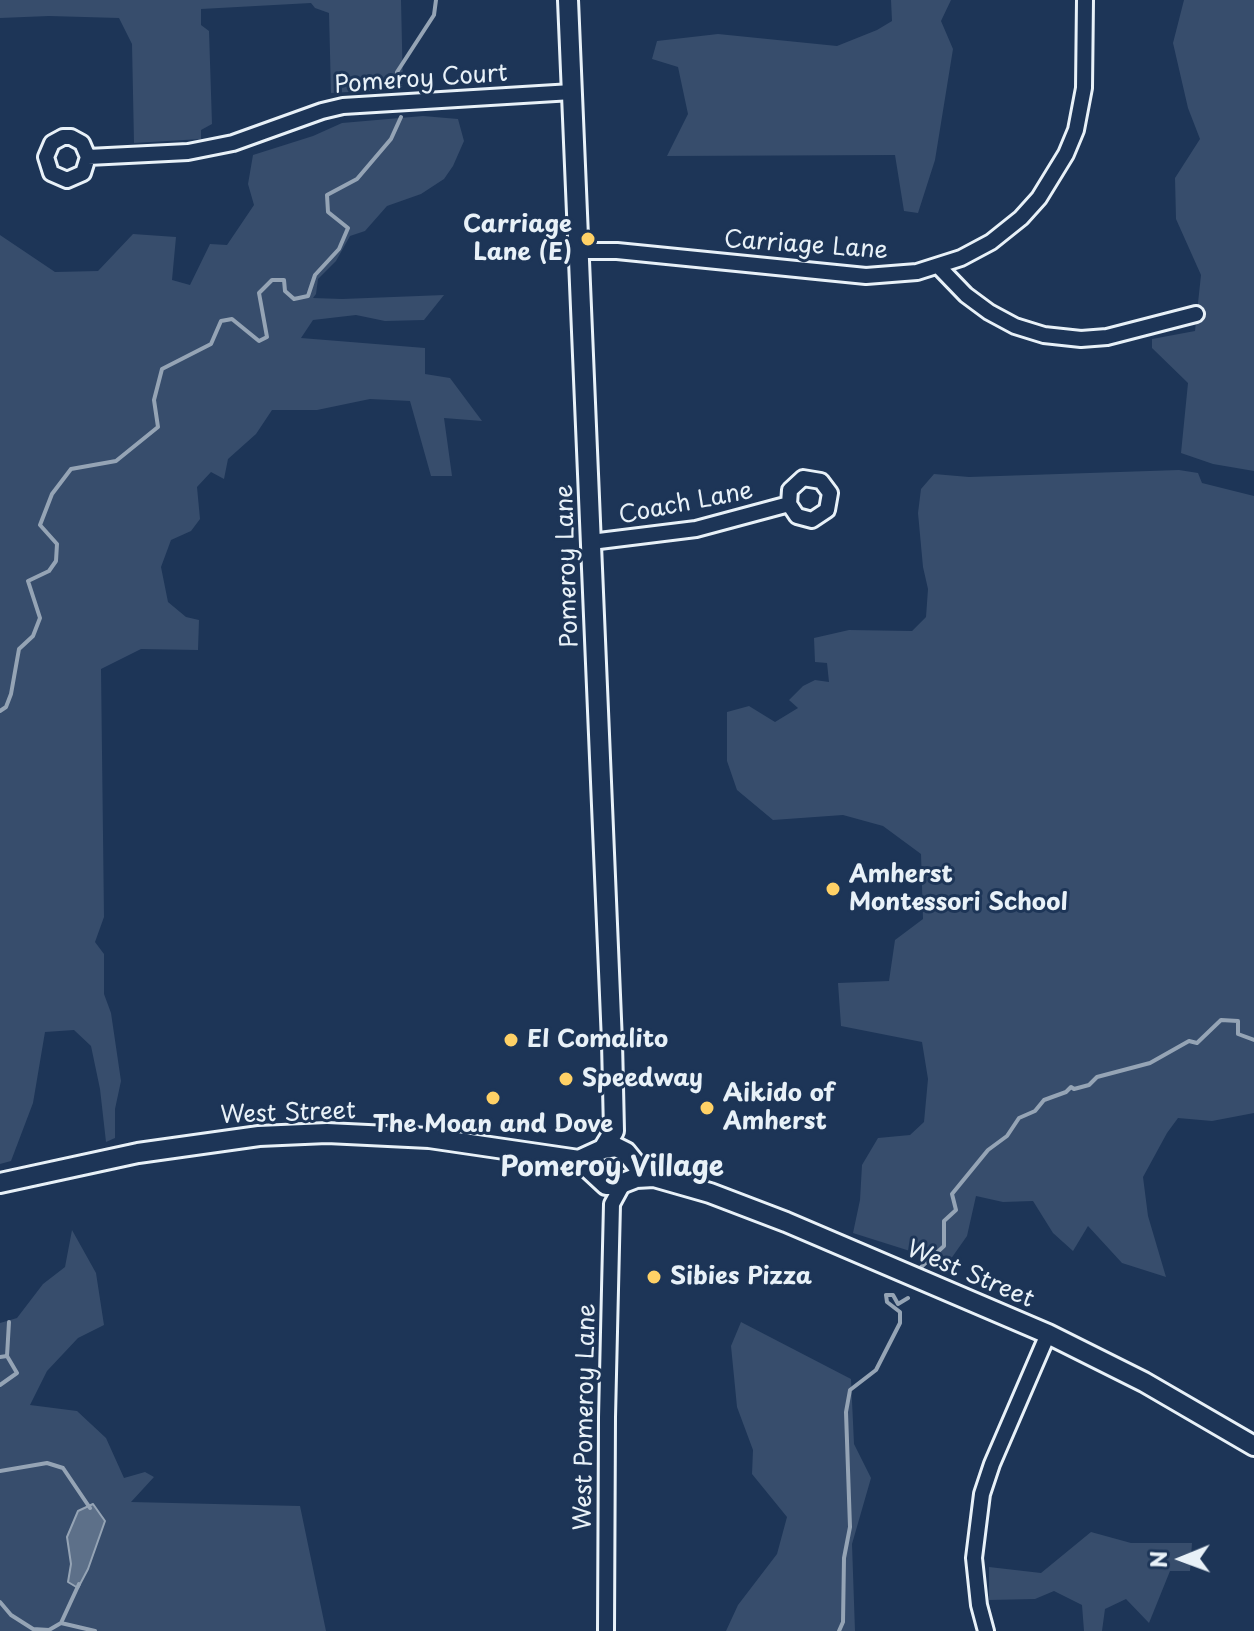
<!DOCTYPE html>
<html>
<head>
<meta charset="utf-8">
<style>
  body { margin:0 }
  #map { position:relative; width:1254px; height:1631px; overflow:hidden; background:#1d3557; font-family:"Playpen Sans",sans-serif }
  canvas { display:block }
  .north { position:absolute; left:1142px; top:1519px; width:80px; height:80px; -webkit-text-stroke:6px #1d3557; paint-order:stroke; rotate:269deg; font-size:22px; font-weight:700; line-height:32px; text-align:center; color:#e8f1f8 }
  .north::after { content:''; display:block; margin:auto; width:28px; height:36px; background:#e8f1f8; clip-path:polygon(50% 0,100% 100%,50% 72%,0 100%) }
</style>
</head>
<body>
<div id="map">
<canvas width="1254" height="1631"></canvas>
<div class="north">N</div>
</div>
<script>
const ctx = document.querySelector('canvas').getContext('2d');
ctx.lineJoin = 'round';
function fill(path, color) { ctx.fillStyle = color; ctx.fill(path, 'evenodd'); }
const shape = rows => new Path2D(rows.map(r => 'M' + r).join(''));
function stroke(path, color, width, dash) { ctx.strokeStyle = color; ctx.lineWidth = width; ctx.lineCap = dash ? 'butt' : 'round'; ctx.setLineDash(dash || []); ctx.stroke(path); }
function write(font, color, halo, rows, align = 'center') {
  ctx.font = font + ' "Playpen Sans",sans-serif'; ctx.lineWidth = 6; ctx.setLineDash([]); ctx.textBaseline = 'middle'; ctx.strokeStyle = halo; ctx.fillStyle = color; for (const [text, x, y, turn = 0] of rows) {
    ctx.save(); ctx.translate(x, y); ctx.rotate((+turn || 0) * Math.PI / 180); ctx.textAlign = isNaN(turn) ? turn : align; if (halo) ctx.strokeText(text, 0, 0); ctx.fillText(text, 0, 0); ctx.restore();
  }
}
const green = shape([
  [0,0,401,0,403,89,331,93,329,13,315,8,311,3,201,9,201,25,209,31,212,124,201,130,201,139,134,143,132,44,119,18,49,16,0,18],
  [891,0,951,0,941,21,953,49,935,160,918,213,904,211,895,155,667,156,688,114,678,67,652,59,657,41,718,34,837,46,877,30,892,21],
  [1184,0,1254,0,1254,471,1213,464,1181,453,1188,383,1152,348,1152,339,1195,331,1201,275,1176,219,1175,178,1200,139,1188,108,1173,43],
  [423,116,458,119,464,141,453,166,444,179,421,194,387,206,365,231,350,236,336,261,318,279,316,294,313,298,342,299,444,295,424,320,385,321,356,315,313,320,301,338,425,348,425,374,450,378,482,421,444,418,452,476,431,476,410,401,370,399,317,410,272,410,256,434,228,459,224,479,211,472,197,487,200,519,191,531,171,540,161,567,168,602,186,617,199,620,198,650,141,649,101,669,104,917,95,942,104,954,104,994,111,1013,121,1081,115,1109,115,1138,106,1142,100,1089,91,1046,74,1030,45,1032,33,1103,11,1161,0,1164,0,235,55,272,98,271,133,234,176,237,172,280,190,285,210,244,227,245,254,205,248,184,253,155,313,136,342,123],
  [1179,470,1198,473,1202,483,1254,496,1254,1113,1212,1121,1178,1118,1167,1133,1143,1177,1148,1216,1166,1277,1122,1263,1088,1226,1073,1251,1053,1233,1033,1201,1003,1202,976,1196,967,1236,948,1263,853,1233,860,1200,862,1165,878,1138,910,1135,924,1122,928,1079,922,1042,841,1026,838,983,889,981,895,940,923,919,921,854,883,826,843,815,773,820,737,790,727,761,727,712,749,706,775,722,798,708,789,700,803,686,815,680,829,682,827,663,815,662,814,638,849,630,912,631,926,617,928,589,923,567,918,513,921,489,934,474,969,477],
  [72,1230,96,1273,104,1325,78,1338,47,1371,30,1405,77,1411,106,1438,124,1478,145,1472,154,1477,131,1502,300,1506,326,1631,0,1631,0,1323,17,1318,43,1284,65,1267],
  [741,1322,851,1379,854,1444,871,1478,852,1544,855,1631,726,1631,738,1605,777,1554,787,1517,752,1474,753,1450,737,1407,731,1346],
  [1091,1532,1131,1543,1192,1543,1190,1571,1170,1571,1149,1623,1126,1599,1105,1609,1102,1631,1084,1631,1082,1605,1054,1591,1035,1599,989,1600,989,1567,1041,1573]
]);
const water = shape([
  [93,1504,105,1521,88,1569,78,1588,68,1582,71,1564,67,1537,78,1511,93,1504]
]);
const stream = shape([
  [400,87,397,72,434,15,436,0],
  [0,711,6,707,11,694,19,649,33,636,40,618,28,581,49,571,56,561,57,544,40,525,52,494,71,469,116,461,158,427,154,400,162,369,211,344,221,321,232,319,259,341,267,337,259,293,272,280,284,280,285,291,294,299,308,296,315,275,339,249,348,228,328,212,327,195,357,179,391,139,401,117],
  [919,1269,944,1246,944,1221,956,1210,952,1194,988,1150,1007,1136,1019,1118,1035,1111,1044,1100,1066,1092,1071,1087,1074,1089,1089,1085,1097,1077,1150,1063,1189,1041,1197,1043,1221,1020,1238,1021,1238,1034,1254,1040],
  [7,1356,9,1322],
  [0,1357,7,1356,17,1373,0,1385],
  [0,1471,47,1463,63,1468,90,1508],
  [0,1602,11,1615,33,1629,49,1630,61,1623,79,1584],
  [61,1623,95,1631],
  [839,1631,843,1622,844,1558,850,1527,846,1412,850,1390,876,1370,900,1323,900,1312,887,1302,886,1295,893,1295,898,1304,908,1298]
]);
const street = shape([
  [88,157,83,173,67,180,51,173,46,157,52,143,63,137,71,137,82,143,88,157,188,152,233,143,322,111,343,106,572,92],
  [578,251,617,251,866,276,917,272,961,258,991,242,1021,218,1039,198,1066,154,1076,130,1084,88,1085,0],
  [939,267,966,295,989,312,1015,326,1044,335,1081,339,1107,337,1196,314],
  [591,542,696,529,789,504,797,516,812,520,827,510,830,493,821,481,803,478,790,490,789,504],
  [606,1631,607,1417,612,1204,624,1182],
  [986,1631,979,1605,974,1558,982,1494,992,1464,1048,1334]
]);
const secondary = shape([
  [568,0,612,1042,614,1131,603,1149],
  [579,1160,606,1185,618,1185,636,1178,654,1177],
  [0,1183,138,1153,259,1136,327,1133,429,1138,579,1160,603,1149,616,1147,626,1152,639,1168,654,1177,710,1193,786,1222,1048,1334,1144,1382,1254,1446]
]);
const markers = [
  [588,239,8,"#ffd166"],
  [833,889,8,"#ffd166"],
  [511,1040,8,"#ffd166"],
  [566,1079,8,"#ffd166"],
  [493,1098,8,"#ffd166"],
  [707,1108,8,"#ffd166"],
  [654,1277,8,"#ffd166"]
];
const streetNames = [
  ["Pomeroy Court",421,80,-4],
  ["Carriage Lane",806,246,4],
  ["Coach Lane",686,504,-11],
  ["Pomeroy Lane",568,566,-92],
  ["West Street",288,1114,-2],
  ["West Street",970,1275,23],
  ["West Pomeroy Lane",586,1417,-89]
];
const poiNames = [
  ["Carriage",572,225,"right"],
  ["Lane (E)",572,253,"right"],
  ["Amherst",849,875],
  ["Montessori School",849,903],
  ["El Comalito",527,1040],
  ["Speedway",582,1079],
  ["Aikido of",723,1094],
  ["Amherst",723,1122],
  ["The Moan and Dove",493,1125,"center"],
  ["Sibies Pizza",670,1277]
];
const quarterNames = [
  ["Pomeroy Village",612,1168]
];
fill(green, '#374d6c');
fill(water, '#5d7089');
stroke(water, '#95a4b5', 2);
stroke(stream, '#95a4b5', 4);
stroke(street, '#e8f1f8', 20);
stroke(secondary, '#e8f1f8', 24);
stroke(street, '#1d3557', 14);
stroke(secondary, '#1d3557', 18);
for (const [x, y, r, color] of markers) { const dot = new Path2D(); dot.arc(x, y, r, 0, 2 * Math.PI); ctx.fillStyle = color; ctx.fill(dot); stroke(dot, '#1d3557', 3); }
write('24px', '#e8f1f8', '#1d3557', streetNames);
write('bold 24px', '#e8f1f8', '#1d3557', poiNames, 'left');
write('bold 28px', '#e8f1f8', '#1d3557', quarterNames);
</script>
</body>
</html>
